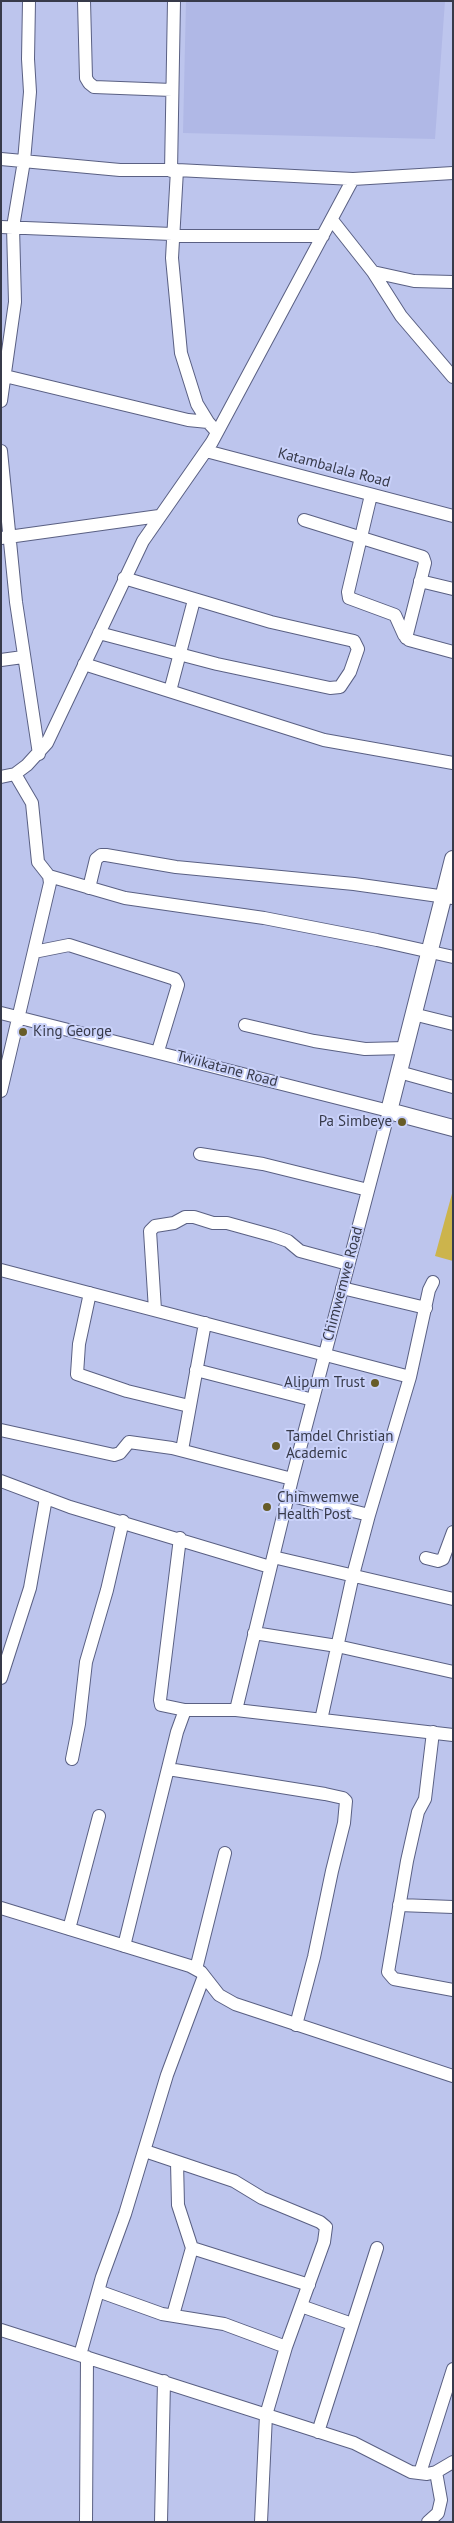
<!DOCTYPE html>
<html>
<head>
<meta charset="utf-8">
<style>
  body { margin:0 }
  #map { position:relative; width:454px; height:2523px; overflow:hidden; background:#bdc5ed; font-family:"PT Sans",sans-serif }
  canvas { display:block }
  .frame { position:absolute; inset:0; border:2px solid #373a4a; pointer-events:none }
</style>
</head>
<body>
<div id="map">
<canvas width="454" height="2523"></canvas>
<div class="frame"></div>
</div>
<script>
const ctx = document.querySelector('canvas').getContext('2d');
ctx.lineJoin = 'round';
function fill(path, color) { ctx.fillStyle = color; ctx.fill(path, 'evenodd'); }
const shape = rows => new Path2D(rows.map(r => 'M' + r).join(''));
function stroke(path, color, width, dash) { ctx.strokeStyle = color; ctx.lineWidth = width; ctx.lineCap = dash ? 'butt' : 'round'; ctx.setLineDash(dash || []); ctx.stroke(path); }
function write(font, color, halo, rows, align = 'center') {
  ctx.font = font + ' "PT Sans",sans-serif'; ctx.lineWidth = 4; ctx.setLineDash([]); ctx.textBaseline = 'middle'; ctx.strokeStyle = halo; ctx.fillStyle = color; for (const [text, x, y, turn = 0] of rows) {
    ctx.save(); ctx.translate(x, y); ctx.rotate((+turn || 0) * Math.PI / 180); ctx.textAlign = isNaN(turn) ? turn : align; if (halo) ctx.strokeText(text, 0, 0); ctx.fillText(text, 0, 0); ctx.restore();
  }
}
const built = shape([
  [186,1,445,1,435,139,183,133]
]);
const green = shape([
  [453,1190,453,1261,435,1256]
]);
const minor = shape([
  [84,1,86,78,89,83,94,87,172,90],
  [1,159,120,170,177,170,353,179,453,173],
  [177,170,172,258,181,353,197,404,208,422,217,432],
  [171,171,174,1],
  [332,220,373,272,401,316,453,377],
  [1,227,172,234],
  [172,236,323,236],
  [373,272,414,281,453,282],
  [1,375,188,420,208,422],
  [1,401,15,302,13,227,24,161,30,92,28,59,29,1],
  [1,451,16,602,39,754],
  [206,451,453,516],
  [371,495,348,592,349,598,395,615,404,635,409,640,453,652],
  [304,520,423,557,425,563,406,638],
  [1,538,159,516],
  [420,581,453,589],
  [99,633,217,664,330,688,340,687,350,672,358,649,354,641,271,622,124,578],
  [1,660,23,657],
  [84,664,324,740,453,763],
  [170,691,194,600],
  [15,774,32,803,38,862,49,876,125,898,264,918,377,940,453,957],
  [1,777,15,774,27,765,47,743,143,541,212,442,353,179],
  [89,888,96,859,101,855,106,855,176,867,354,884,453,898],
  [34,952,69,945,175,979,178,985,158,1051],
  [1,1013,389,1111,292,1479,236,1710],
  [413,1014,453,1024],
  [245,1025,314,1041,365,1049,405,1048],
  [399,1072,453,1087],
  [1,1091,50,883,49,876],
  [200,1154,263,1164,368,1190],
  [1,1270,410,1377],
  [342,1288,426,1308],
  [90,1293,79,1344,77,1374,127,1391,189,1406],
  [155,1310,150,1231,155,1226,174,1223,185,1217,194,1217,213,1223,227,1223,274,1236,288,1241,300,1251,348,1264],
  [196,1370,313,1400],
  [1,1430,114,1455,120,1453,129,1442,172,1448,292,1479],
  [182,1450,205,1323],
  [1,1481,70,1507,270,1567],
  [288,1495,369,1515,410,1377,429,1290,433,1282],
  [180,1538,160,1700,161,1705,185,1710,236,1710,453,1735],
  [273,1557,453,1599],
  [426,1558,438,1561,443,1559,453,1532],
  [254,1633,337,1646,453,1672],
  [1,1678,30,1588,46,1498],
  [321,1720,353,1575,369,1515],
  [433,1732,425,1799,418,1812,407,1861,388,1972,394,1979,453,1990],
  [72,1759,79,1724,86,1662,107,1590,123,1521],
  [168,1769,325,1794,343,1798,346,1801,344,1823,332,1871,314,1957,296,2025],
  [399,1905,453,1907],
  [1,1908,190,1966,201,1972,219,1995,235,2004,453,2076],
  [69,1929,99,1816],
  [124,1946,177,1732,185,1710],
  [196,1969,225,1853],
  [145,2151,234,2181,262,2198,320,2222,326,2227,324,2242,286,2347,266,2415,261,2522],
  [192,2248,309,2285],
  [98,2291,162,2314,224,2324,286,2347],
  [301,2306,352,2324],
  [173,2315,192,2248,178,2205,177,2162],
  [1,2330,354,2443,411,2472,427,2474,436,2472,453,2462],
  [80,2355,102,2277,125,2214,167,2075,204,1976],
  [318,2432,377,2248],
  [420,2473,453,2369],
  [86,2522,87,2357],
  [161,2522,164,2381],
  [428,2522,438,2513,441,2500,436,2472]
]);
const major = shape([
  [453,859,389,1111,453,1128]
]);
const markers = [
  [23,1032,5,"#675c28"],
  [402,1122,5,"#675c28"],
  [375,1383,5,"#675c28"],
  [276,1446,5,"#675c28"],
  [267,1507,5,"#675c28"]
];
const streetNames = [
  ["Katambalala Road",334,468,15],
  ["Twiikatane Road",227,1069,15],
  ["Chimwemwe Road",343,1284,-75]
];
const poiNames = [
  ["King George",33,1032],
  ["Pa Simbeye",392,1122,"right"],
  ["Alipum Trust",365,1383,"right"],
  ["Tamdel Christian",286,1437],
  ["Academic",286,1454],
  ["Chimwemwe",277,1498],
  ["Health Post",277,1515]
];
fill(built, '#b0b8e6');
fill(green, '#ccb44c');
stroke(minor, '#5a6083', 14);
stroke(major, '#5a6083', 18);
stroke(minor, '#fff', 12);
stroke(major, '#fff', 16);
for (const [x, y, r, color] of markers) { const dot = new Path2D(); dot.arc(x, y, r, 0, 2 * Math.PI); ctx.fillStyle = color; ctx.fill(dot); stroke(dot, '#cad2fa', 2); }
write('15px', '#373a4a', '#cad2fa', streetNames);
write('15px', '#373a4a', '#cad2fa', poiNames, 'left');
</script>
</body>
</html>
